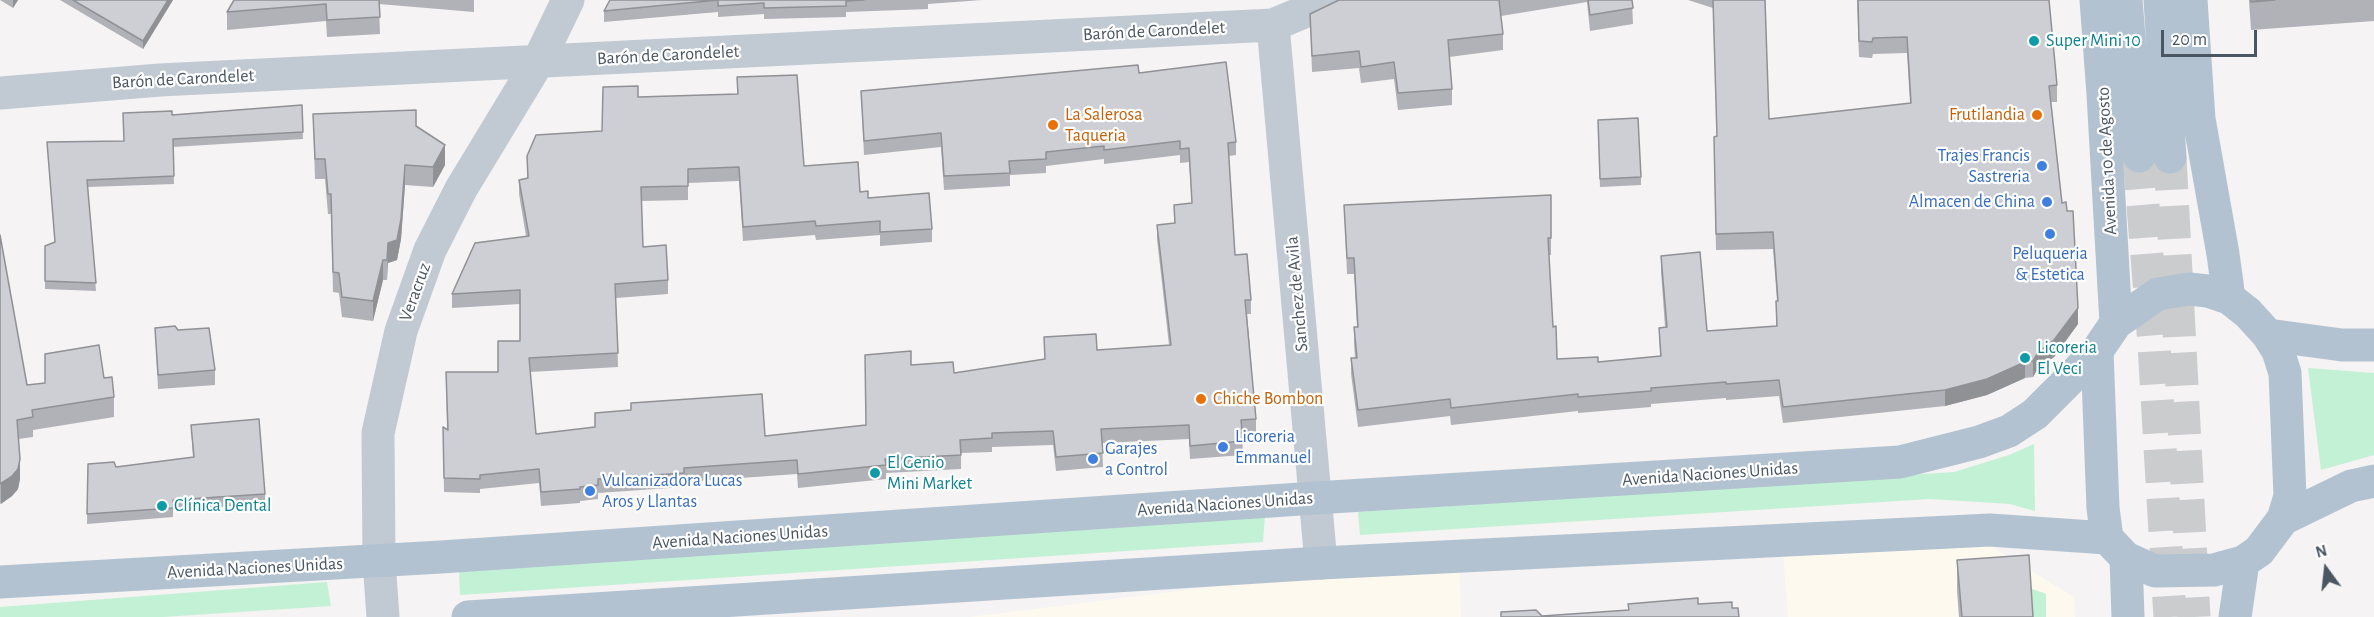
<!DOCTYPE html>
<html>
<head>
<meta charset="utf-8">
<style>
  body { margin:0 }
  #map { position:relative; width:2374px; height:617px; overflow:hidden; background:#f5f3f3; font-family:"Alegreya Sans",sans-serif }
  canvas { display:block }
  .north { position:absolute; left:2296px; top:539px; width:60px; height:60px; -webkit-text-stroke:4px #fff; paint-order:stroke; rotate:345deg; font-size:16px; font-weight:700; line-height:24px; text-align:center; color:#4a5661 }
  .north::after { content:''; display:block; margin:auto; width:21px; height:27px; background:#4a5661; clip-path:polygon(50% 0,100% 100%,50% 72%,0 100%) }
  .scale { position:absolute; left:2161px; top:30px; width:96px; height:27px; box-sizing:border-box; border:3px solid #4a5661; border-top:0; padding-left:8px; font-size:18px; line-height:21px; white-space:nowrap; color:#4a5661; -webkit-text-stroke:4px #fff; paint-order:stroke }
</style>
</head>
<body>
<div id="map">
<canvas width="2374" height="617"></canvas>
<div class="north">N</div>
<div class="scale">20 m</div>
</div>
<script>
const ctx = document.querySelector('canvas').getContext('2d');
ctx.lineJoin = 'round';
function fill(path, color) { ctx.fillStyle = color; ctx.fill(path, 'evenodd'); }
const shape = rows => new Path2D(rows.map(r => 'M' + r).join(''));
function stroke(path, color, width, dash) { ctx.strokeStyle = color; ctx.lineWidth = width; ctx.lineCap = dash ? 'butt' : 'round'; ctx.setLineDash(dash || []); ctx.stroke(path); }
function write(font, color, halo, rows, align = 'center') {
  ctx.font = font + ' "Alegreya Sans",sans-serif'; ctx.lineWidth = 4.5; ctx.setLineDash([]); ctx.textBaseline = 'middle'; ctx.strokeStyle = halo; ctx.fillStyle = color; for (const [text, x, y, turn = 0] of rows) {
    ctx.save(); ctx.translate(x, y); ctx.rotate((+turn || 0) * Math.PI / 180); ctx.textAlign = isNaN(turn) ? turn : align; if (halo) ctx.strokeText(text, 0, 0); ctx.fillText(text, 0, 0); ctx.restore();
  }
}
const commercial = shape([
  [1968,532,2074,597,2075,617,1788,617,1782,542],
  [1459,556,1461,617,969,617]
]);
const green = shape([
  [2308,368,2374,373,2374,455,2321,470],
  [2034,444,2035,511,2010,504,1930,499,1360,535,1358,512,1954,472,2009,455],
  [1265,516,1263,542,460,595,459,571],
  [1988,572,2046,594,2046,617,1994,617],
  [327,582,331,606,163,617,0,617,0,607]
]);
const primaryTunnel = shape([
  [2139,156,2154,344,2170,617],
  [2170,157,2194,617]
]);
const street = shape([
  [1273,25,1321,563],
  [0,93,160,80,1273,25,1332,0],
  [383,617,379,561,378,433,401,331,430,250,461,189,538,62,568,0]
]);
const primary = shape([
  [2096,0,2103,94,2116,323],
  [2126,0,2139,156],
  [2160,0,2170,157],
  [2191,0,2199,119,2223,254,2229,298],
  [2268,335,2342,345,2374,345],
  [2097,351,2103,508,2107,538],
  [2126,558,2128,617],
  [0,582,441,557,1315,498,1900,462,1979,442,2009,431,2035,414,2065,384,2097,351,2116,323,2158,294,2189,289,2208,291,2229,298,2248,313,2268,335,2278,351,2285,373,2290,496,2283,519],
  [468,617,1321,563,1990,530,2107,538,2126,558,2155,571,2214,570,2243,562,2259,551,2283,519,2351,486,2374,481],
  [2235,617,2243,562]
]);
const wall = shape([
  [0,0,18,0,13,8],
  [60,0,173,0,143,49],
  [234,0,474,0,474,12,379,4,380,34,327,37,326,21,227,30,227,12],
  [610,0,982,0,928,4,928,9,846,12,846,17,764,19,764,14,718,17,718,12,604,22,604,11],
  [1339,0,1632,0,1633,24,1590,31,1587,2,1501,16,1503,34,1503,50,1449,57,1452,89,1452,105,1398,110,1394,79,1361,83,1359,68,1312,72,1310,14],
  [1688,0,1765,0,1769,119,1910,103,1907,53,1873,54,1872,58,1859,57,1857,0,2057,85,2057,102,2051,102,2062,203,2078,324,2054,357,2038,368,2033,377,2025,378,1987,395,1945,406,1783,423,1779,396,1726,400,1726,398,1651,404,1651,407,1578,413,1578,411,1451,425,1450,416,1358,427,1351,374,1351,358,1355,358,1354,344,1354,327,1357,327,1354,274,1347,274,1344,205,1551,195,1551,255,1549,255,1553,327,1557,359,1598,362,1660,356,1659,328,1665,327,1661,272,1661,256,1707,331,1776,326,1777,301,1773,249,1716,250,1714,153,1717,136,1713,8],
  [2249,0,2374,0,2374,21,2251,30],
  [1139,73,1236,142,1236,155,1229,156,1235,255,1251,300,1251,314,1247,314,1256,419,1256,433,1242,434,1243,455,1190,459,1189,439,1102,443,1103,467,1056,471,1053,445,992,447,992,452,961,453,961,469,886,473,886,479,798,488,797,474,684,482,684,487,598,493,598,499,580,501,580,503,541,506,539,483,480,489,480,493,444,492,443,427,447,430,446,372,498,372,520,341,520,304,452,308,452,294,526,236,519,194,519,180,527,178,527,156,602,131,638,97,737,94,737,77,804,166,860,192,868,198,932,229,932,242,880,246,880,235,816,240,815,235,743,241,739,181,688,183,688,200,641,201,643,247,668,280,668,294,616,298,618,367,530,372,536,434,595,427,595,413,765,436,866,425,911,365,954,373,1044,359,1044,337,1097,350,1169,345,1157,239,1157,225,1174,223,1174,205,1192,203,1189,162,1180,163,1180,155,1104,164,1104,159,1046,166,1046,173,1010,175,1010,186,944,190,941,147,864,155,861,91],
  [302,105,303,139,173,147,174,184,88,187,96,291,45,289,45,246,55,243,47,142,124,141,172,115],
  [313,114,416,126,445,165,433,187,405,185,401,239,397,260,388,263,387,280,383,280,373,321,342,317,339,293,333,292,331,214,328,214,325,179,315,179],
  [1598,120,1641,177,1641,185,1600,187],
  [0,235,27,385,104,378,114,397,114,417,33,430,33,437,18,439,20,479,18,489,12,496,0,504],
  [155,328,215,370,215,385,158,389],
  [191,425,265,494,265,504,173,510,173,517,87,524,88,464,116,467,193,458],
  [1957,560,2033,617,1959,617,1957,591]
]);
const shadedWall = shape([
  [13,0,18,0,13,8],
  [168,0,173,0,143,49,143,41],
  [445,145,445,165,433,187,433,167],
  [405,165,405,185,401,239,397,260,388,263,387,280,388,243],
  [383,260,383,280,373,321,373,301],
  [2078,308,2078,324,2054,357,2038,368,2033,377,2033,361,2038,352],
  [2025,362,2025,378,1987,395,1945,406,1945,390],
  [20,459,20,479,18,489,12,496,1,504,1,484]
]);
const building = shape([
  [73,0,168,0,143,41,73,0],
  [234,0,379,0,380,17,327,20,326,4,227,12,234,0],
  [610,0,864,0,846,1,846,6,764,8,764,3,718,6,718,0,604,11,610,0],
  [1339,0,1499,0,1503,34,1448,40,1452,89,1398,93,1394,62,1361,67,1359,51,1312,56,1310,14,1339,0],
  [1588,0,1632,0,1633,8,1590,15,1588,0],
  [1713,0,1765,0,1769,119,1911,103,1907,37,1873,38,1872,42,1859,41,1858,0,2049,0,2057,85,2049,86,2062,203,2066,202,2067,211,2073,211,2078,308,2054,340,2038,352,2033,361,2025,362,1987,379,1945,390,1783,407,1779,380,1726,384,1726,382,1651,388,1651,391,1578,397,1578,394,1451,408,1450,399,1358,410,1351,358,1357,358,1354,327,1358,327,1354,258,1347,258,1344,205,1551,195,1551,238,1548,238,1553,327,1556,326,1557,359,1598,357,1598,362,1661,356,1659,328,1667,327,1661,256,1700,252,1707,331,1777,326,1776,301,1778,301,1773,232,1716,234,1714,137,1717,136,1713,0],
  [2251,0,2275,0,2251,2,2251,0],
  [1226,62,1236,142,1228,143,1235,255,1247,254,1251,300,1245,300,1256,419,1241,420,1243,441,1190,446,1189,425,1101,429,1103,453,1056,457,1053,431,992,433,992,438,960,440,961,455,885,459,886,465,798,474,797,460,684,468,684,473,598,479,598,485,580,487,580,489,541,492,539,469,480,475,480,479,444,478,443,427,448,430,446,372,498,372,498,341,520,341,520,290,452,294,475,243,529,236,519,180,528,178,527,156,536,135,602,131,603,87,638,86,638,97,738,94,737,77,797,75,804,166,858,162,860,192,868,191,868,198,929,193,932,229,880,232,880,221,816,226,815,221,743,227,739,167,688,169,688,186,641,187,643,247,666,245,668,280,615,284,618,353,529,358,536,434,595,427,595,413,631,410,631,403,762,394,765,436,866,425,865,355,911,351,911,365,953,362,954,373,1045,359,1044,337,1096,334,1097,350,1171,345,1157,225,1175,223,1174,205,1192,203,1189,148,1180,149,1180,141,1104,150,1104,146,1046,152,1046,159,1009,161,1010,173,944,176,941,133,864,141,861,91,1138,65,1139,73,1226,62],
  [302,105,303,132,173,139,174,176,87,180,96,283,45,281,45,246,55,242,47,142,124,141,123,113,172,111,172,115,302,105],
  [416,110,416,126,445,145,433,167,405,165,401,219,397,240,388,243,387,260,383,260,373,301,342,297,339,273,333,272,331,194,328,194,325,159,315,159,313,114,416,110],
  [1638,118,1641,177,1600,179,1598,120,1638,118],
  [0,235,27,385,45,383,45,354,99,345,104,378,112,377,114,397,32,410,33,417,17,420,20,459,18,469,12,476,0,484,0,235],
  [175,326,178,330,209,328,215,370,158,375,155,328,175,326],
  [259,419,265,494,173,500,173,508,87,514,88,464,114,462,116,467,194,457,191,425,259,419],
  [2029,555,2033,617,1962,617,1957,560,2029,555],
  [1698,598,1698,604,1732,602,1732,608,1738,608,1739,617,1501,617,1501,612,1536,610,1542,616,1629,610,1628,604,1698,598]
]);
const markers = [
  [2034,41,6,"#0f9aa8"],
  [2037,115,6,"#e8710a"],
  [1053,125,6,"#e8710a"],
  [2042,166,6,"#3f7fe0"],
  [2047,202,6,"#3f7fe0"],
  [2050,234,6,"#3f7fe0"],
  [2025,358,6,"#0f9aa8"],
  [1201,399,6,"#e8710a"],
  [1223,447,6,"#3f7fe0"],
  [1093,459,6,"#3f7fe0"],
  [875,473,6,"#0f9aa8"],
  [590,491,6,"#3f7fe0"],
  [162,506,6,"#0f9aa8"]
];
const streetNames = [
  ["Barón de Carondelet",1154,31,-3],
  ["Barón de Carondelet",668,55,-3],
  ["Barón de Carondelet",183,79,-3],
  ["Avenida 10 de Agosto",2107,161,-93],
  ["Veracruz",415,292,-70],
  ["Sanchez de Avila",1297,294,-95],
  ["Avenida Naciones Unidas",1710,474,-4],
  ["Avenida Naciones Unidas",1225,504,-4],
  ["Avenida Naciones Unidas",740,537,-4],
  ["Avenida Naciones Unidas",255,568,-3]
];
const cultureNames = [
  ["Super Mini 10",2046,41],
  ["Licoreria",2037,348],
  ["El Veci",2037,369],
  ["El Genio",887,463],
  ["Mini Market",887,484],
  ["Clínica Dental",174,506]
];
const foodNames = [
  ["La Salerosa",1065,115],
  ["Taqueria",1065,136],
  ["Frutilandia",2025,115,"right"],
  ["Chiche Bombon",1213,399]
];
const shopNames = [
  ["Trajes Francis",2030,156,"right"],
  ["Sastreria",2030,177,"right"],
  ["Almacen de China",2035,202,"right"],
  ["Peluqueria",2050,254,"center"],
  ["& Estetica",2050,275,"center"],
  ["Licoreria",1235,437],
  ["Emmanuel",1235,458],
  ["Garajes",1105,449],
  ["a Control",1105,470],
  ["Vulcanizadora Lucas",602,481],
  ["Aros y Llantas",602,502]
];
fill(commercial, '#fdf9ef');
fill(green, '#c3f1d5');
stroke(primaryTunnel, '#caccce', 33, [33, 16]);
stroke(street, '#c1cad2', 33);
stroke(primary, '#b3c2d1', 33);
fill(wall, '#b0b2b7');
fill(shadedWall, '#909195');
fill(building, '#cdcfd5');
stroke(building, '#909195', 1.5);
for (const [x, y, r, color] of markers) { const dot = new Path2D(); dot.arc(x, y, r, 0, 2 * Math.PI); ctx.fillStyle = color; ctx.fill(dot); stroke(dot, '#fff', 2); }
write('18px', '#4a5661', '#fff', streetNames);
write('18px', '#0d838f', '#fff', cultureNames, 'left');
write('18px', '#c56008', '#fff', foodNames, 'left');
write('18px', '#366cbe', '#fff', shopNames, 'left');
</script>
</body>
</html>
